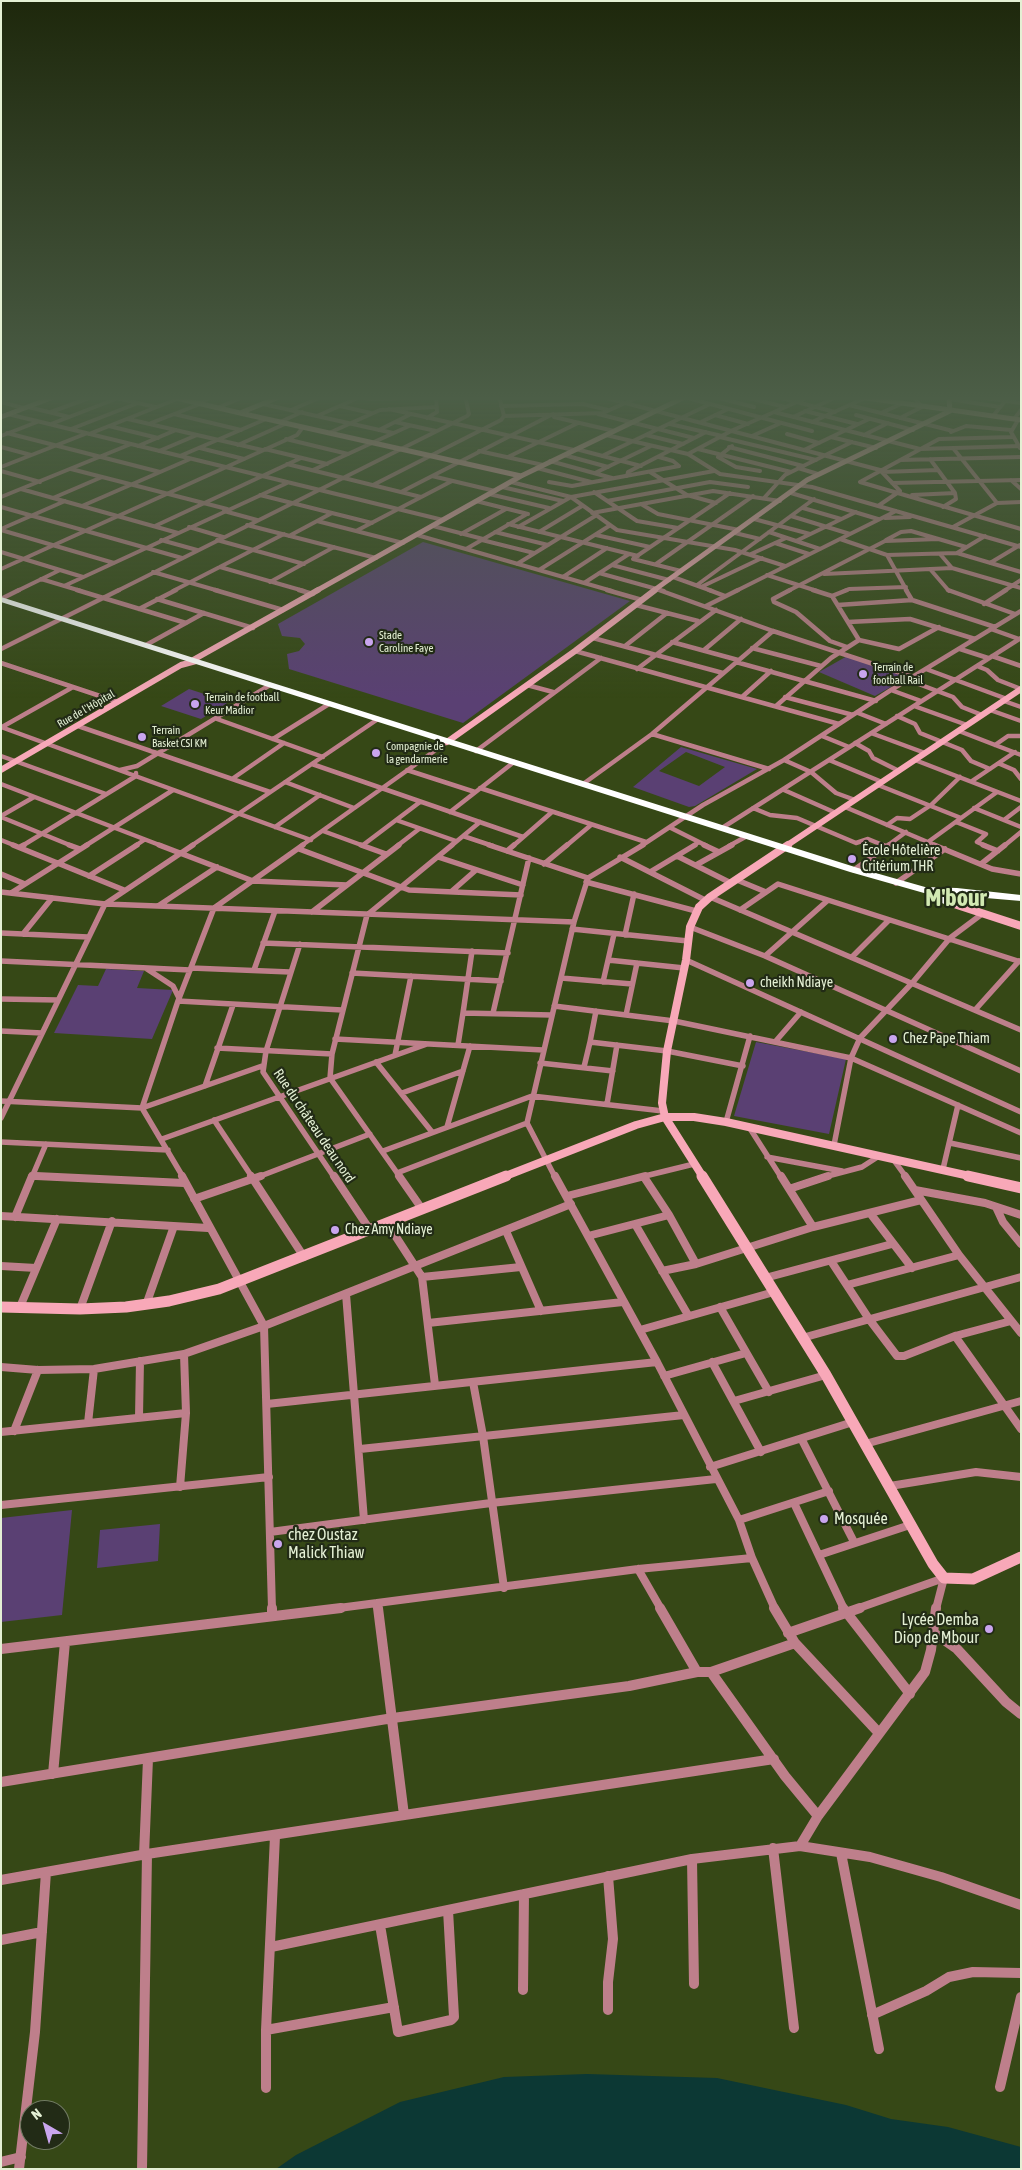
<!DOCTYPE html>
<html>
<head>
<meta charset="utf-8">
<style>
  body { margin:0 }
  #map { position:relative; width:1022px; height:2170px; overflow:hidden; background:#364816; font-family:"Asap Condensed",sans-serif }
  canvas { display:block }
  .frame { position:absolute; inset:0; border:2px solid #e4f0d4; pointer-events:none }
  .north { position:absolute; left:20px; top:2100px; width:50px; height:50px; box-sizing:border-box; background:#222b16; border:1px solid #707a62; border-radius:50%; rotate:322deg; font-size:14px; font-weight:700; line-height:20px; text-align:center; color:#e4f0d4 }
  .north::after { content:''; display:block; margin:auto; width:18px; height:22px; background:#c9a5ee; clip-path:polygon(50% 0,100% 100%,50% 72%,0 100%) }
</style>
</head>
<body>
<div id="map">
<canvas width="1022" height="2170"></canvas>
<div class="frame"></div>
<div class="north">N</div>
</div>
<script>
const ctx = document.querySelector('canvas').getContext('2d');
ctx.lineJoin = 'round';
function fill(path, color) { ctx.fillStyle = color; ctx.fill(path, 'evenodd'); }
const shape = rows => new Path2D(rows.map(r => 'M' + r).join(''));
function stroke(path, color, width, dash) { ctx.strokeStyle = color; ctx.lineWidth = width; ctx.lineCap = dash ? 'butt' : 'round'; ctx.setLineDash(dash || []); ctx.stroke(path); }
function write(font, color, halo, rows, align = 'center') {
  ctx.font = font + ' "Asap Condensed",sans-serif'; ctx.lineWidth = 4.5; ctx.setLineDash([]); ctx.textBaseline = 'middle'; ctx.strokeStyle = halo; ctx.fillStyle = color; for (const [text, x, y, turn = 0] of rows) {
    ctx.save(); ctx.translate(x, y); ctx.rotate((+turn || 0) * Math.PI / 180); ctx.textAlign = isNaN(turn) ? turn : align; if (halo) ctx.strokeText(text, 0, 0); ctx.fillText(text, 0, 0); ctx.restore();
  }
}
const green = shape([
  [423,542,630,601,463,723,289,669,287,654,299,651,305,644,300,638,282,636,278,624],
  [849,655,908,677,875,696,819,672],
  [189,689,229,702,201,719,161,706],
  [681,747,757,769,695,806,689,807,633,787],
  [686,752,725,767,699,786,659,771],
  [106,969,144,971,137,988,173,990,152,1039,54,1033,78,985,98,986],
  [756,1042,846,1059,829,1134,734,1116],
  [72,1510,62,1615,1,1622,1,1518],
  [160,1524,158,1561,97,1568,100,1530]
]);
const water = shape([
  [587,2074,717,2078,846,2105,891,2119,948,2127,1021,2147,1021,2169,276,2169,296,2155,400,2102,504,2077]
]);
const streetFar4 = shape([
  [104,395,155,407],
  [348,395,371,399,547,395],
  [595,395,880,470,900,491,878,506],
  [707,395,754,407],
  [770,395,835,412],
  [887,395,893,402],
  [964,395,1021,403],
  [1009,395,1021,397],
  [684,397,812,431],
  [749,398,785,407],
  [949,399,1000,407],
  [1,401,18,395],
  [1,402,24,408],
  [198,403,218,395],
  [263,404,393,433],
  [849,405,953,431],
  [340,406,371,413],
  [501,406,583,404,608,410],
  [28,407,69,417],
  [217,408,248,395],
  [389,409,574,450],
  [291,410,326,395],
  [805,411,857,424],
  [51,412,97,395],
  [774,412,920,449,1021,446],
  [881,413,901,404],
  [8,414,443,520],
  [174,414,241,430],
  [598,414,694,438],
  [715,415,748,424],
  [856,415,913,430],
  [317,416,360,397],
  [504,416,603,413,643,395],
  [993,416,1010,395],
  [554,417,614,431],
  [793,417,841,395],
  [427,418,437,412,436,395],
  [900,418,922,407,912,395],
  [128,419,262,450],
  [1014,419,1021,410],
  [1018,420,1011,432,1020,448],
  [280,422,302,412],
  [395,422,436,431],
  [701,422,728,409],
  [812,422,865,398],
  [151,423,200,404],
  [51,424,118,398],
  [670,424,722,436],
  [109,426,158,438],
  [71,429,138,403],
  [379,430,411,414],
  [951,432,966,426,1011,430],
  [7,433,160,472],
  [329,433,380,410,437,407],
  [89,434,187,395],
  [787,434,819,443],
  [606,435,688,454,720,474,812,487,1021,547],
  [646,435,683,444],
  [864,435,888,423],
  [1,436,37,422],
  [752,436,781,423],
  [720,437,816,460],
  [831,437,876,448],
  [1012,437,939,439,860,482,1021,529],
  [286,439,348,454],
  [238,445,287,423],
  [138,446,176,430],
  [732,446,718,457,736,467,760,471],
  [1,447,31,455],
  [729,447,803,466],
  [200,448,244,459],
  [953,448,997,503],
  [265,449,327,464],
  [576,449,641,466],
  [698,449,791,472],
  [804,450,869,419],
  [159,451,197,435],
  [479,451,543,465],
  [688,454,733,430,813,395],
  [564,455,608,467],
  [180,456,266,419],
  [602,456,710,404],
  [508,457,578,423],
  [659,457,673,461,679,466],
  [930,459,955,493,956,499,943,507],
  [900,460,1021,457],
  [550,461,612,478],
  [287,464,421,497],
  [1,467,85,434],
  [537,468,591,482],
  [798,468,818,474],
  [71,469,227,509],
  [313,470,409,426],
  [1,471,40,482],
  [650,472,687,495,716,503],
  [882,472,938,470],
  [595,473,651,446],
  [432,476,495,491],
  [627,476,628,472,706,432],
  [1011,480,1021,489],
  [511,482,571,497,617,530,735,550,785,566],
  [549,482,572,486,679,466],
  [892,483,1021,480],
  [373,485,501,420,504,416,499,396],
  [502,487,563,501],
  [21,489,178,533],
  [401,492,553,414],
  [594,492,637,521,678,528],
  [791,493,878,519],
  [489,494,549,508],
  [260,495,372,523],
  [912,495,955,493],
  [1,497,131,444],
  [53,498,102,477],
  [764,498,785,475,852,442],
  [476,501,528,514],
  [607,501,710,482,748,487],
  [641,504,658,514,739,530],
  [82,506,190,459],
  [1,507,182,558],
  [803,508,841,519],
  [224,511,257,520],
  [592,513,713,491,780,501],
  [791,516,850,534],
  [885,518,910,517],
  [754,519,810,534],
  [317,521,403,543],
  [508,524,638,556],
  [247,525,376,558],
  [155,526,301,458],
  [433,526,483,539],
  [189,527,223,537],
  [518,527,571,497,714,471],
  [953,527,997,503,1021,502],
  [1,529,65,501],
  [1,530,114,563],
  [356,531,452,481],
  [495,532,548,545],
  [539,532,582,506],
  [769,532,820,549],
  [735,533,760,539],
  [461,534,506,509],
  [417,535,612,591],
  [596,535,650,547],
  [289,536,332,513],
  [840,539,887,555,907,591],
  [161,540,197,550],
  [217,540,304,564],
  [482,540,534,553],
  [886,540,901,532,911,531,966,547],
  [796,541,856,512],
  [775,543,809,554],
  [466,549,527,514],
  [1,552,83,577],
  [957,553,1021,572],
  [751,554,786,538],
  [940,554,952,568],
  [887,555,957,553,985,536],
  [634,558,730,493],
  [633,559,681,571],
  [990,563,1020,545],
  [517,564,595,516],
  [656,564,753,496],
  [612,565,669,580],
  [220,567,304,591],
  [1,569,297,435,303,427],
  [930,569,949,591],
  [539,570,609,526],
  [153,572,219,591],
  [599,573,664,591],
  [824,574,952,568,1021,588],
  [767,575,817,591],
  [563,577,607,548],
  [673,577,712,591],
  [41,579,81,591],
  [270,582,334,547],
  [584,583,629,554],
  [697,585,814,499],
  [64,586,287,483],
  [701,587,762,558],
  [17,591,60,570],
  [117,591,467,416,469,414,465,395],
  [173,591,284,534],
  [736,591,896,511],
  [788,591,885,541,938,539],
  [844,591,849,589,906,587],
  [1004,591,1021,580]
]);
const streetFar3 = shape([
  [77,590,186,623],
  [215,590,283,610],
  [299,590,313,594],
  [607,590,642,600],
  [659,590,773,631,913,677],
  [709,590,725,596],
  [790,590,773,599,774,602,796,612,830,641,847,647],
  [813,590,832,596,859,640],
  [906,590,912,600],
  [948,590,1015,614],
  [832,596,847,590],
  [1,599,19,590],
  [157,599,253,628],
  [984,604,1006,590],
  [636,605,698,621],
  [838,605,912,600,995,627],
  [706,606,738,590],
  [139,609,176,590],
  [848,622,910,619,975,639],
  [991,629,1019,639],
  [593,638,723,673],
  [672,642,738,660],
  [146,645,204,613],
  [625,646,667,613],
  [752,648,821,666],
  [1,649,119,590],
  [960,649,988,658],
  [704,650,741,619],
  [575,651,839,724],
  [992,656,1021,666],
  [736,662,876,701],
  [1,663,118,702],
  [977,666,987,670,998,680,1021,689],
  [637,669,716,610],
  [926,669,1007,699],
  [908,680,953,697,962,707,982,715],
  [527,685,553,692],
  [891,690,921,701],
  [742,697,771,671],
  [785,697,853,715],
  [1004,701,1021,707],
  [776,706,831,658,859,640,899,649,939,627],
  [914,706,967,725],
  [990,710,1021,721],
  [858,713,886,724],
  [897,716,915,724,920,733,962,750,971,761,990,769],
  [217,719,323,757],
  [78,726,270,792],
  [1,727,311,840],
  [2,727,73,687],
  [959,731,1021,755],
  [871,733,925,753],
  [652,734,769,769],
  [822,736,849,747],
  [273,739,329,704],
  [855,743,869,751,873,758,899,771],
  [995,745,1008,736,1021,736],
  [476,751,601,658],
  [1,756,106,794],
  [784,760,811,772,836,793,855,800],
  [829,760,882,782],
  [915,760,1021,801],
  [312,764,523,837],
  [1000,764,1014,770,1021,779],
  [120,770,137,766,270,685],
  [407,770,475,792],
  [232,779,284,743],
  [972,781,1015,752],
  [285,782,354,808],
  [1,784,162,846],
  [583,784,652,734,773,631],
  [878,785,961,818],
  [480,788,646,842],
  [784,790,836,813],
  [845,807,937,846],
  [753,808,770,815,797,818,856,843,868,839,885,846],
  [974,808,1021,827],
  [450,812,514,762],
  [1,816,34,797],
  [1,817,72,846],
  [396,820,456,841],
  [1004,820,1021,807],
  [956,822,986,834,977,842,986,846],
  [887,825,897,818,910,819,931,805,960,777],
  [275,827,320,795],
  [671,828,707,846],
  [722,828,1021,638],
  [323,831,364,846],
  [463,836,493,846],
  [1,840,16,846],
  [928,842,997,792],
  [363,845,420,802],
  [22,846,136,776,136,773],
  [85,846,173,790],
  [135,846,144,840],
  [191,846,378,719],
  [301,846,447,742],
  [397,846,419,829],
  [451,846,480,822],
  [513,846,552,812],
  [566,846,591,825],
  [641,846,703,805,784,760,891,690,1021,611],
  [693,846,699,842],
  [729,846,747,836],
  [887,846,906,832],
  [1004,846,1021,832]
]);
const streetFar2 = shape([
  [13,845,124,890],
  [69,845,80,849],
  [159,845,253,881,347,885],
  [361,845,386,854],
  [489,845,588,878],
  [704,845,719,852],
  [882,845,887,847],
  [934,845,992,869,1021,874],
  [983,845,998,851],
  [20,847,24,845],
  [299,849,409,890,521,895],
  [507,851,514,845],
  [677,856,731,883],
  [438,857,523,885],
  [620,857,705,900],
  [544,864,567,845],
  [981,864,1005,845],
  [696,865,732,845],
  [854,870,889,845],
  [650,872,695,845],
  [1,874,25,884],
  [89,876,137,845],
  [737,880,766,892],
  [586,882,696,911],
  [896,883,945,849],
  [452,891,476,870],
  [1,892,105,904,574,922],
  [11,893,87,845],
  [710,897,1021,1030],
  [158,906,217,867],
  [740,910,778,884,1021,962],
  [312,912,399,845],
  [690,927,765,956,1021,1071],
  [572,929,688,941],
  [1,933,88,937],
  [23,934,52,898],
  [625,935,634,894],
  [263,943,508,953],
  [300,944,266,1051,263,1072,334,1177],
  [765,956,827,901],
  [852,957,889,920],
  [608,960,684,968],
  [686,960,1021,1112],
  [1,961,190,970],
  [191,968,290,972],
  [147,969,173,986,179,998],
  [254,970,275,911],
  [352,973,501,981],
  [561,978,632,984],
  [603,982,614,934],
  [1,999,58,1000],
  [178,1001,342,1010],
  [554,1006,674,1021,851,1058,1021,1133],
  [975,1010,1019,961],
  [463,1013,472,951],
  [493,1013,529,858],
  [626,1015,637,963],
  [1,1031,42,1033],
  [335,1039,543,1050],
  [590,1042,596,1011],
  [775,1042,801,1012],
  [458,1045,463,1013,551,1015],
  [217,1048,332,1054],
  [395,1055,411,976],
  [376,1062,432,1132],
  [540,1063,613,1071],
  [584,1067,590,1042,667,1051,743,1066],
  [205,1086,233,1005],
  [402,1093,463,1071],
  [1,1101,142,1108,262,1066],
  [607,1104,617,1045],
  [1,1118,105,904,193,845],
  [214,1120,252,1177],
  [726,1122,750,1036],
  [447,1127,470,1046],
  [749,1127,781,1177],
  [162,1139,427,1044],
  [1,1142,168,1150],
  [950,1143,1021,1158],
  [834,1145,851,1058,860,1038,913,982,950,938,982,914],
  [383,1151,532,1096,663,1111],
  [767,1157,842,1171],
  [893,1159,906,1177],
  [943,1169,958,1105],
  [397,1173,527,1123],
  [31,1176,63,1177],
  [32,1177,46,1144],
  [183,1177,142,1108,178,1001,214,908,303,845],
  [258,1177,370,1134],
  [400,1177,330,1078,332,1054,367,915,452,845],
  [555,1177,527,1123,574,922,588,878,643,845],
  [641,1177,694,1164],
  [824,1177,862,1167,879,1156]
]);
const streetFar1 = shape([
  [36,1176,184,1183],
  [182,1176,264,1326,272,1609],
  [251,1176,304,1257],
  [334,1176,370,1230],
  [399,1176,422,1209],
  [555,1176,657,1362,739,1520,752,1558,775,1609],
  [781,1176,813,1227],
  [905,1176,959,1255,1021,1333],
  [644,1177,669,1215],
  [789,1189,828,1176],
  [915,1190,985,1203,1021,1215],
  [567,1196,645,1176],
  [194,1199,261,1176],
  [996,1207,1003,1222,1021,1244],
  [870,1213,912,1268],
  [1,1216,208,1228],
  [15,1217,32,1176],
  [387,1223,422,1277,435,1385],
  [635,1224,688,1315],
  [506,1231,541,1311],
  [588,1236,669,1215,696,1264],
  [831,1261,869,1319,897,1356,904,1356,955,1336,1011,1321],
  [1,1266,36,1268],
  [662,1271,696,1264,813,1227,921,1200],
  [422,1277,521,1267],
  [765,1278,892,1244],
  [847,1285,959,1255],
  [346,1294,364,1520],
  [146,1305,174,1226],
  [20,1307,57,1219],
  [720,1307,769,1392],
  [80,1309,112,1221],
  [428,1323,623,1302],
  [640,1330,774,1292],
  [955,1336,1021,1429],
  [802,1338,1021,1277],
  [712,1362,761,1452],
  [1,1367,38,1370,94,1369,184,1354,264,1326,571,1204],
  [664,1376,746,1353],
  [473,1382,483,1436,504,1588],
  [734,1401,826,1375],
  [267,1404,657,1362],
  [139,1417,140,1361],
  [88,1423,94,1369],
  [14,1431,38,1370],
  [1,1432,186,1413],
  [802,1440,854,1542],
  [865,1444,1021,1401],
  [360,1449,684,1415],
  [710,1467,853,1422],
  [890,1486,976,1472,1021,1477],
  [180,1487,186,1413,184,1354],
  [794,1503,844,1609],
  [1,1505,269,1477],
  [739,1520,829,1491],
  [270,1532,491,1503,716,1479],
  [819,1555,910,1525],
  [638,1569,661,1609],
  [377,1603,378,1609],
  [331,1609,638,1569,752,1558],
  [856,1609,944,1578],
  [936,1609,944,1578]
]);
const street = shape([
  [272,1608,272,1616],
  [378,1608,404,1815],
  [660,1608,697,1672],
  [774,1608,795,1643,878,1732],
  [843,1608,910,1694],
  [788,1633,860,1608],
  [934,1633,957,1649,1006,1702,1021,1714],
  [1,1649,341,1608],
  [711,1672,785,1776,818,1816],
  [53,1774,65,1642],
  [1,1782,393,1718,629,1686,697,1672,711,1672,795,1643],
  [800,1846,818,1816,925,1672,931,1650,936,1608],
  [773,1848,794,2028],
  [841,1853,879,2049],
  [144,1855,148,1759],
  [692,1859,694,1984],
  [608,1876,613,1939,608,1982,608,2010],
  [1,1880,147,1854,774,1759],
  [380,1925,398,2032,451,2020,454,2017,448,1910],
  [1,1940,42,1932],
  [271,1947,692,1859,800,1846,870,1857,941,1877,1021,1905],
  [523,1990,524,1894],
  [872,2015,926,1991,949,1977,973,1972,1021,1973],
  [266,2030,394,2007],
  [1000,2087,1021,1997],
  [266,2088,266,2030,275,1836],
  [1,2162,21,2157],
  [19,2169,35,2032,46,1872],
  [142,2169,147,1854]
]);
const secondaryFar3 = shape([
  [163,395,240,413,284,395],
  [845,395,1021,420],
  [240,413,521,476],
  [1,417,59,395],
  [316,591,521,476,689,395],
  [653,591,807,480,950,411,949,399,946,395]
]);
const secondaryFar2 = shape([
  [193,660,318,590],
  [447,742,575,651,655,590],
  [1,770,181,665,196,661],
  [786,846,1021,689]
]);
const secondaryFar1 = shape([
  [957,905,1021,926],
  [503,1177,636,1125,665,1117,694,1117,726,1122,974,1177],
  [703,1177,665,1117,662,1103,667,1051,686,960,690,927,699,907,710,897,788,845]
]);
const secondary = shape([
  [702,1176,826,1375,933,1564,944,1578,973,1579,1021,1557],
  [968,1176,1021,1188],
  [1,1307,80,1309,126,1307,169,1301,219,1289,506,1176]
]);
const highway = shape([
  [1,597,858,868,925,887,957,888,1021,895,1021,901,974,897,974,900,971,905,950,907,940,902,940,894,924,893,850,872,1,602,1,597],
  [956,894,963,898,963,900,955,902,950,899,950,895,956,894]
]);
const markers = [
  [369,642,5,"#c9a5ee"],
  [863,674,5,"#c9a5ee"],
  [195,704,5,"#c9a5ee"],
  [142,737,5,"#c9a5ee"],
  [376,753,5,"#c9a5ee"],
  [852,859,5,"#c9a5ee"],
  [750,983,5,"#c9a5ee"],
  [893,1039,5,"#c9a5ee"],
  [335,1230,5,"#c9a5ee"],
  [824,1519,5,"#c9a5ee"],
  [278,1544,5,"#c9a5ee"],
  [989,1629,5,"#c9a5ee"]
];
const farPoinames = [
  ["Stade",379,636],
  ["Caroline Faye",379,649],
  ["Terrain de",873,668],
  ["football Rail",873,681],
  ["Terrain de football",205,698],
  ["Keur Madior",205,711],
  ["Terrain",152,731],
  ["Basket CSI KM",152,744],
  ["Compagnie de",386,747],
  ["la gendarmerie",386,760]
];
const farStreetnames = [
  ["Rue de l'Hôpital",86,709,-30]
];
const poiNames = [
  ["École Hôtelière",862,851],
  ["Critérium THR",862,867],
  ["cheikh Ndiaye",760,983],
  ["Chez Pape Thiam",903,1039],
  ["Chez Amy Ndiaye",345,1230]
];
const streetNames = [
  ["Rue du château deau nord",314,1126,56]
];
const nearPoinames = [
  ["Mosquée",834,1519],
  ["chez Oustaz",288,1535],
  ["Malick Thiaw",288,1553],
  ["Lycée Demba",979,1620,"right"],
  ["Diop de Mbour",979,1638,"right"]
];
const townNames = [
  ["M'bour",956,898]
];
fill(green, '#5a4073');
fill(water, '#0c3834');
stroke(streetFar4, '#be7f8b', 4);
stroke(streetFar3, '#be7f8b', 4.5);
stroke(streetFar2, '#be7f8b', 5.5);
stroke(streetFar1, '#be7f8b', 8);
stroke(street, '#be7f8b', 10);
stroke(secondaryFar3, '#f8a8b8', 5);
stroke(secondaryFar2, '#f8a8b8', 6);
stroke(secondaryFar1, '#f8a8b8', 8);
stroke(secondary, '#f8a8b8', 11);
fill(highway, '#fff');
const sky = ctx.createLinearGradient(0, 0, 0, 699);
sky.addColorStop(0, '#1e280c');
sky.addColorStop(0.57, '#4c5e47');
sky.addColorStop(1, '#4c5e4700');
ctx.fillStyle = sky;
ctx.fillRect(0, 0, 1022, 699);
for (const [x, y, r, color] of markers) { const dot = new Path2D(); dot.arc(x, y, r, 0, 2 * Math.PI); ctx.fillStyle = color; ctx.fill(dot); stroke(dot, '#222b16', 2); }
write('11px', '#e4f0d4', '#222b16', farPoinames, 'left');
write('11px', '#e4f0d4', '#222b16', farStreetnames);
write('14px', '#e4f0d4', '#222b16', poiNames, 'left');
write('14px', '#e4f0d4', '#222b16', streetNames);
write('16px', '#e4f0d4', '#222b16', nearPoinames, 'left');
write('bold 24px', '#d2e9b2', '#222b16', townNames);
</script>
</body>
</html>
